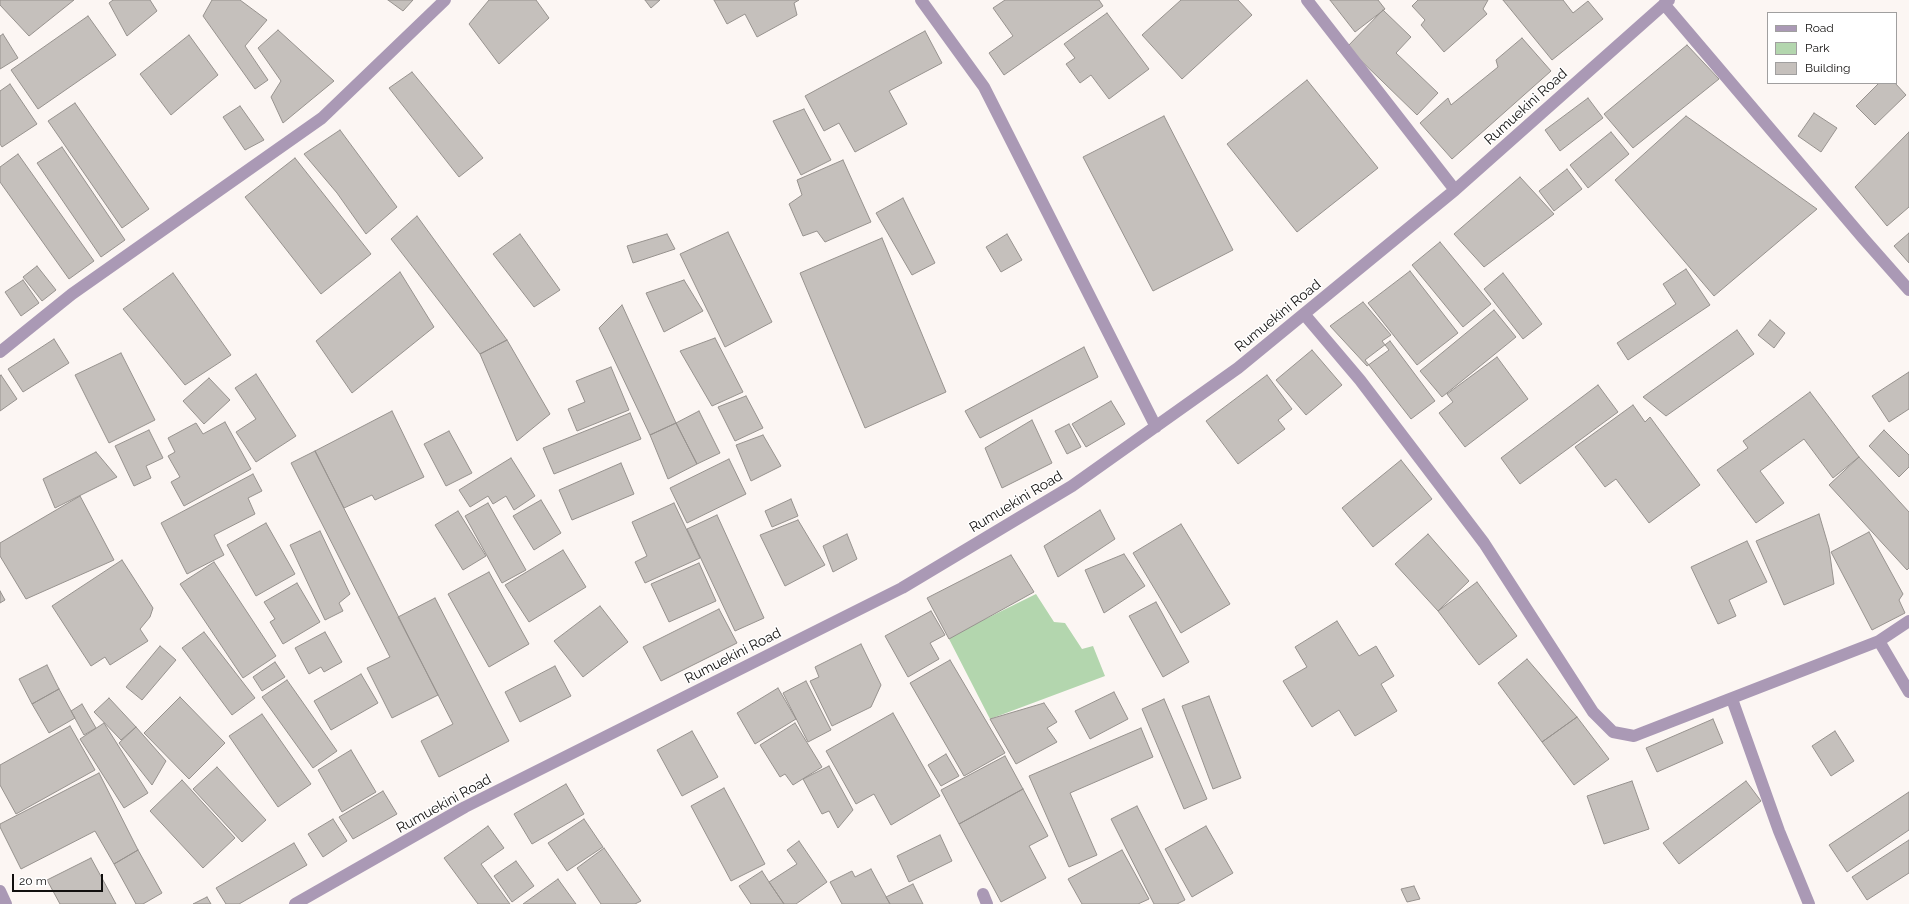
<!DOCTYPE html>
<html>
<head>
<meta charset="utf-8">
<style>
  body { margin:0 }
  #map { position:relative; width:1909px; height:904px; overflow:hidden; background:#fcf6f3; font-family:Raleway,sans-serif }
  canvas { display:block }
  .legend { position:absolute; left:1767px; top:12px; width:130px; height:72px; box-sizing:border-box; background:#fff; border:1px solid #a09f9f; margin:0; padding:5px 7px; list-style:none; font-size:12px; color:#110f0e }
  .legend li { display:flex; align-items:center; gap:8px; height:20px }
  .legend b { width:20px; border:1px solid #a09f9f }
  .scale { position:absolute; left:12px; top:874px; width:91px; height:18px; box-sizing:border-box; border:2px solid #110f0e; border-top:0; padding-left:5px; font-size:12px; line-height:14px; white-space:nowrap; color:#110f0e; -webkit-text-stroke:3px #fff; paint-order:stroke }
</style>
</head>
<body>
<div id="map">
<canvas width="1909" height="904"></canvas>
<ul class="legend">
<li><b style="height:5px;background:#aa99b5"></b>Road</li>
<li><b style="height:11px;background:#b3d6ae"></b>Park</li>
<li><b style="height:11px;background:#c5c0bc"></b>Building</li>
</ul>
<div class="scale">20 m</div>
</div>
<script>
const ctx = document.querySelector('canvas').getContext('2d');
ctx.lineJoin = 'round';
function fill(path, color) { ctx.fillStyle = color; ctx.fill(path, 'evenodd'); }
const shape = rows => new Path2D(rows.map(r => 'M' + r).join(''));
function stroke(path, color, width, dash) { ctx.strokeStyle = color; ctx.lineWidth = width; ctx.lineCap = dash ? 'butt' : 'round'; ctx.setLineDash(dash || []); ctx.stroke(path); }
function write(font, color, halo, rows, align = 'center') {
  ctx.font = font + ' Raleway,sans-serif'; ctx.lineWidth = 3; ctx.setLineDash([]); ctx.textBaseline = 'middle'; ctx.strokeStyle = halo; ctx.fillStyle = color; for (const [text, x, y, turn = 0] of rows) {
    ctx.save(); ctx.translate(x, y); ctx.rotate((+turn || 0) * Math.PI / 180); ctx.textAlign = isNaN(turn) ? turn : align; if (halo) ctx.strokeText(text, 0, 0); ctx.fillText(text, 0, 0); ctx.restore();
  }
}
const green = shape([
  [1036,594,1054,622,1065,623,1082,649,1093,646,1105,676,990,719,949,639,961,631]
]);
const building = shape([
  [0,0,74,0,29,36,0,5,0,0],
  [113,0,150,0,157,11,127,36,109,3,113,0],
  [212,0,240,0,267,20,245,46,268,80,255,89,203,16,212,0],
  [388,0,413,0,403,11,388,0],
  [536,0,549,18,499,64,469,24,489,0,536,0],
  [645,0,660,0,651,8,645,0],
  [714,0,799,0,794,3,797,15,757,37,745,14,727,24,714,0],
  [1005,0,1099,0,1103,6,1004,75,989,53,1013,36,993,8,1005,0],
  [1181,0,1238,0,1252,15,1182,79,1142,35,1181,0],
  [1330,0,1378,0,1385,9,1355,32,1330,0],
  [1418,0,1488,0,1483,9,1487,14,1444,52,1421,25,1425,20,1412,6,1418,0],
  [1503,0,1563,0,1573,13,1588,1,1603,19,1552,60,1503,0],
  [1383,10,1411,37,1396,53,1438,93,1417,115,1347,47,1383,10],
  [1107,13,1149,69,1109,99,1091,75,1080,83,1066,64,1075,58,1064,44,1107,13],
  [88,16,116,55,38,109,11,70,88,16],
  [278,30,334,81,283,123,271,97,281,81,258,48,278,30],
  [925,31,942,63,889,91,907,124,855,152,839,123,824,131,805,96,925,31],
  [3,34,18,58,0,69,0,36,3,34],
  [189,35,218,75,171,115,140,74,189,35],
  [1522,38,1551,71,1452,159,1420,123,1448,98,1451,105,1498,67,1496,60,1522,38],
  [1687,45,1719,79,1633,148,1604,114,1687,45],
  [412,72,483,158,459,177,389,88,412,72],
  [1307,80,1378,168,1297,232,1227,144,1307,80],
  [1879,83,1895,83,1906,95,1875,125,1856,106,1879,83],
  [10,84,37,124,2,147,0,144,0,91,10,84],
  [1588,98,1603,118,1560,151,1545,130,1588,98],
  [75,103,149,209,122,228,48,121,75,103],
  [240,106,264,140,245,150,223,117,240,106],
  [804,109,831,160,801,175,773,121,804,109],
  [1814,113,1837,128,1821,152,1798,136,1814,113],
  [1164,116,1233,250,1153,291,1083,157,1164,116],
  [1686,116,1817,209,1714,296,1615,180,1686,116],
  [340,130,397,207,366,234,337,193,304,154,340,130],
  [1611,132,1629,154,1588,188,1570,165,1611,132],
  [1909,132,1909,207,1887,226,1855,187,1909,132],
  [62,147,125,240,101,257,37,163,62,147],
  [18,154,94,261,69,279,0,182,0,167,18,154],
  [295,158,371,254,321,294,245,197,295,158],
  [843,160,871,222,825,242,817,231,803,236,789,204,802,195,797,180,843,160],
  [1567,169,1582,189,1554,211,1539,191,1567,169],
  [1520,177,1554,214,1484,267,1454,234,1520,177],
  [903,198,935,263,912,275,876,213,903,198],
  [417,216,507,340,480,354,391,239,417,216],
  [728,232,772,322,725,347,680,254,728,232],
  [1909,233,1909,263,1894,246,1909,233],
  [520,234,560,290,534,307,493,254,520,234],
  [667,234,675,249,633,263,627,246,667,234],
  [1007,234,1022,260,1001,272,986,247,1007,234],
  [882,238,946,392,865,428,800,273,882,238],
  [1440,242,1491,304,1463,327,1412,265,1440,242],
  [37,266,56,290,42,301,23,277,37,266],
  [1686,269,1710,305,1628,360,1617,343,1676,304,1663,284,1686,269],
  [1410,271,1458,333,1417,365,1368,303,1410,271],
  [400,272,434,327,352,393,316,341,400,272],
  [173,273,231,355,185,385,123,309,173,273],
  [1503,273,1542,324,1523,339,1484,289,1503,273],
  [23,280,39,303,21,316,5,292,23,280],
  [684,280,703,311,664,332,646,293,684,280],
  [1363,302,1391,335,1382,341,1389,350,1367,366,1330,326,1363,302],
  [622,305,676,423,650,435,599,328,622,305],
  [1494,310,1516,337,1442,397,1420,371,1494,310],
  [1770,320,1785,333,1774,348,1758,335,1770,320],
  [1737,330,1754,354,1666,416,1643,397,1737,330],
  [715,338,743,392,712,406,680,351,715,338],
  [54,339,69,363,23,392,8,369,54,339],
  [507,340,550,414,517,441,480,354,507,340],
  [1390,341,1435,401,1411,419,1365,360,1390,341],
  [1084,347,1098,377,980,438,965,411,1084,347],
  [1312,350,1342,385,1306,415,1276,380,1312,350],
  [121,353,155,420,109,443,75,375,121,353],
  [1497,357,1528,399,1465,447,1439,413,1453,402,1447,394,1497,357],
  [611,367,629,410,577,431,568,409,585,402,576,381,611,367],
  [1909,372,1909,409,1889,422,1872,396,1909,372],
  [256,374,296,436,256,462,236,432,256,419,235,388,256,374],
  [1,375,17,399,0,411,0,376,1,375],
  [1267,375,1292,409,1278,420,1285,429,1238,464,1206,421,1267,375],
  [209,378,230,400,204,424,183,401,209,378],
  [1598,385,1618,412,1520,484,1501,458,1598,385],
  [1810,392,1859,457,1833,478,1804,439,1760,471,1784,503,1756,523,1717,470,1748,448,1743,441,1810,392],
  [746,396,763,428,735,441,718,407,746,396],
  [1111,401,1125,424,1086,447,1072,424,1111,401],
  [1633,405,1645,422,1650,417,1700,485,1649,523,1616,479,1605,487,1575,447,1633,405],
  [392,411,424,477,375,500,372,495,344,508,315,451,392,411],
  [699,411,720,453,697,464,676,423,699,411],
  [630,413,641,439,554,474,543,448,630,413],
  [1032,420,1052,463,1002,488,985,448,1032,420],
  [225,422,251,469,184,506,171,482,180,477,168,456,175,452,168,438,196,423,203,434,225,422],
  [676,423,697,464,668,479,650,435,676,423],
  [1069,424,1081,447,1067,454,1055,431,1069,424],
  [149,430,163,458,146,466,151,478,134,486,115,446,149,430],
  [1884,430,1909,455,1909,467,1899,477,1869,446,1884,430],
  [449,431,472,473,446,486,424,444,449,431],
  [763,435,781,466,751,481,736,445,763,435],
  [315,451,438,695,392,718,367,668,390,657,291,463,315,451],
  [96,452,117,477,55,508,43,479,96,452],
  [1859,457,1909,512,1909,568,1907,570,1829,485,1859,457],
  [511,458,535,496,514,510,506,496,493,504,488,496,470,507,459,490,511,458],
  [729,459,746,494,687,523,670,488,729,459],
  [1401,460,1432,499,1373,547,1342,508,1401,460],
  [621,463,634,494,572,520,559,490,621,463],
  [253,474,262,491,248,498,255,514,214,535,224,555,187,574,161,523,253,474],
  [80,496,114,560,26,599,0,556,0,543,80,496],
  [791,499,798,516,772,527,765,511,791,499],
  [541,500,561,533,534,550,513,516,541,500],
  [488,503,526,570,502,583,465,516,488,503],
  [674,503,700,558,645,583,635,562,647,556,632,522,674,503],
  [1100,510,1115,539,1058,577,1044,546,1100,510],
  [458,511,486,556,463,570,435,525,458,511],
  [1819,514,1829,548,1834,584,1784,605,1756,541,1819,514],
  [717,515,764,618,735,631,687,529,717,515],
  [798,520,825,565,785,586,760,535,798,520],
  [266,523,295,574,256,596,227,545,266,523],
  [1181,524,1230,604,1181,633,1133,553,1181,524],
  [320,531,350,594,339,603,343,611,325,620,290,545,320,531],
  [1869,532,1903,594,1899,600,1905,613,1872,630,1831,552,1869,532],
  [847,534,857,559,833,572,823,546,847,534],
  [1428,534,1469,581,1438,611,1395,564,1428,534],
  [1747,541,1767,582,1729,600,1736,616,1718,624,1691,567,1747,541],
  [563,550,586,587,529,622,505,585,563,550],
  [1124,554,1145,586,1104,613,1085,570,1124,554],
  [1011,555,1034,592,949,639,927,598,1011,555],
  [122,560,153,608,150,617,140,629,148,641,110,665,105,657,91,666,52,606,122,560],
  [214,562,276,656,243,678,180,584,214,562],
  [699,563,716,601,669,622,651,584,699,563],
  [489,572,529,644,489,667,448,594,489,572],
  [1477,582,1517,636,1479,665,1438,611,1477,582],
  [297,583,320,622,283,644,270,622,275,619,264,602,297,583],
  [0,591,5,600,0,603,0,591],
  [435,598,509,741,439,777,421,741,453,724,398,617,435,598],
  [1156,602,1189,662,1163,677,1129,616,1156,602],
  [600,606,628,642,583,677,554,641,600,606],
  [719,609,737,643,661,681,643,647,719,609],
  [931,611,945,635,930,643,939,659,908,677,885,636,931,611],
  [1337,621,1359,656,1376,646,1394,676,1381,684,1397,711,1355,736,1339,710,1312,727,1283,681,1307,667,1295,647,1337,621],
  [204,632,255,698,232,715,182,648,204,632],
  [325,632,342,662,324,672,321,667,309,674,295,648,325,632],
  [861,644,881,685,871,707,832,726,810,681,819,677,815,667,861,644],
  [160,646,176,660,142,700,126,687,160,646],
  [1527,659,1577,717,1542,742,1498,683,1527,659],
  [950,660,1005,753,964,776,910,683,950,660],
  [275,662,285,677,262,691,253,677,275,662],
  [47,665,59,689,32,704,19,679,47,665],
  [555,666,571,696,520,722,505,692,555,666],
  [361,674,378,703,331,730,314,701,361,674],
  [287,680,337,751,313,768,262,697,287,680],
  [806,681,831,730,808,742,783,693,806,681],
  [778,688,796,719,755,744,737,713,778,688],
  [59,689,75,718,49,733,32,704,59,689],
  [1114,692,1128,719,1090,739,1075,711,1114,692],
  [1209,696,1241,778,1213,789,1182,706,1209,696],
  [180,697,225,743,189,779,144,733,180,697],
  [109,698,136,727,121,740,94,712,109,698],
  [1164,699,1207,799,1184,809,1142,709,1164,699],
  [1044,703,1057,722,1047,728,1057,742,1016,764,990,719,1044,703],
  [82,704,96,728,84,735,71,711,82,704],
  [893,713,940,796,891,825,874,794,856,804,826,751,893,713],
  [262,714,311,784,278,807,229,736,262,714],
  [1577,717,1609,759,1574,785,1542,742,1577,717],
  [1713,719,1723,743,1657,772,1646,748,1713,719],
  [104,723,148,793,124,808,80,739,104,723],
  [795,723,822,767,793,785,785,774,780,777,760,745,795,723],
  [70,726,95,770,16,814,0,785,0,765,70,726],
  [136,727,166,761,152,785,119,743,136,727],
  [1141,728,1153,757,1070,793,1097,855,1069,867,1029,776,1141,728],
  [692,731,718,777,682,796,657,750,692,731],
  [1835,731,1854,761,1831,776,1812,746,1835,731],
  [351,750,376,792,342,812,318,770,351,750],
  [946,754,959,776,941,786,928,765,946,754],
  [1005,756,1023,789,959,824,941,790,1005,756],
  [829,766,853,810,838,828,829,811,822,814,803,779,829,766],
  [217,767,266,820,242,842,193,789,217,767],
  [99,773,138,850,114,864,95,831,21,869,0,827,0,824,99,773],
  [182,780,235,838,203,868,150,811,182,780],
  [1632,781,1649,829,1604,844,1587,796,1632,781],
  [1746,781,1761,801,1679,864,1663,843,1746,781],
  [566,784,584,814,532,844,514,814,566,784],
  [724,788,765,864,731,881,691,806,724,788],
  [1023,789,1048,836,1029,846,1046,878,1001,902,959,824,1023,789],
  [383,791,397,814,353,839,339,817,383,791],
  [1909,792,1909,830,1847,872,1829,845,1909,792],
  [1137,806,1185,900,1177,904,1154,904,1111,819,1137,806],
  [333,819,347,841,323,857,308,834,333,819],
  [584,819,603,847,567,871,548,843,584,819],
  [488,826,504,848,481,864,510,904,478,904,444,858,488,826],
  [1206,826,1233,873,1192,897,1165,849,1206,826],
  [940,835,952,861,909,882,897,856,940,835],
  [1909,840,1909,873,1867,900,1852,877,1909,840],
  [799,841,827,882,796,904,784,904,769,882,797,864,787,850,799,841],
  [294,843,307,865,239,904,226,904,216,888,294,843],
  [604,848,641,901,635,904,601,904,577,868,604,848],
  [138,850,162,893,143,904,136,904,114,864,138,850],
  [1122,850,1149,899,1138,904,1082,904,1068,879,1122,850],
  [91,858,116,904,60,904,47,880,91,858],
  [516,861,534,886,512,902,494,876,516,861],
  [871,869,890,904,842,904,830,882,852,871,855,877,871,869],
  [762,871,769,882,784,904,751,904,739,886,762,871],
  [558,879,576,904,523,904,558,879],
  [913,884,923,904,890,904,886,897,913,884],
  [1414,886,1420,899,1407,902,1401,889,1414,886],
  [207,897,211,904,193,904,207,897]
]);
const minor = shape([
  [921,0,984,87,1156,427],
  [1307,0,1455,190],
  [1664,4,1863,238,1909,290],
  [1304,314,1360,380,1484,543,1593,712,1613,732,1634,736,1879,641,1909,621],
  [0,352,72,294,322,118,445,0],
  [1879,641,1909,692],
  [1732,699,1779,831,1809,904],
  [0,891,6,904],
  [983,894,987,904],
  [295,904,465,807,902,588,1072,486,1238,368,1455,190,1669,0]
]);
const streetNames = [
  ["Rumuekini Road",1526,107,-42],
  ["Rumuekini Road",1278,316,-39],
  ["Rumuekini Road",1016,502,-31],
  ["Rumuekini Road",733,656,-27],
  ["Rumuekini Road",444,804,-29]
];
fill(green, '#b3d6ae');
fill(building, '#c5c0bc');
stroke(building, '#97928e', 1);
stroke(minor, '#aa99b5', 12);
write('14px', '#110f0e', '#fff', streetNames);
</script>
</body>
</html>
